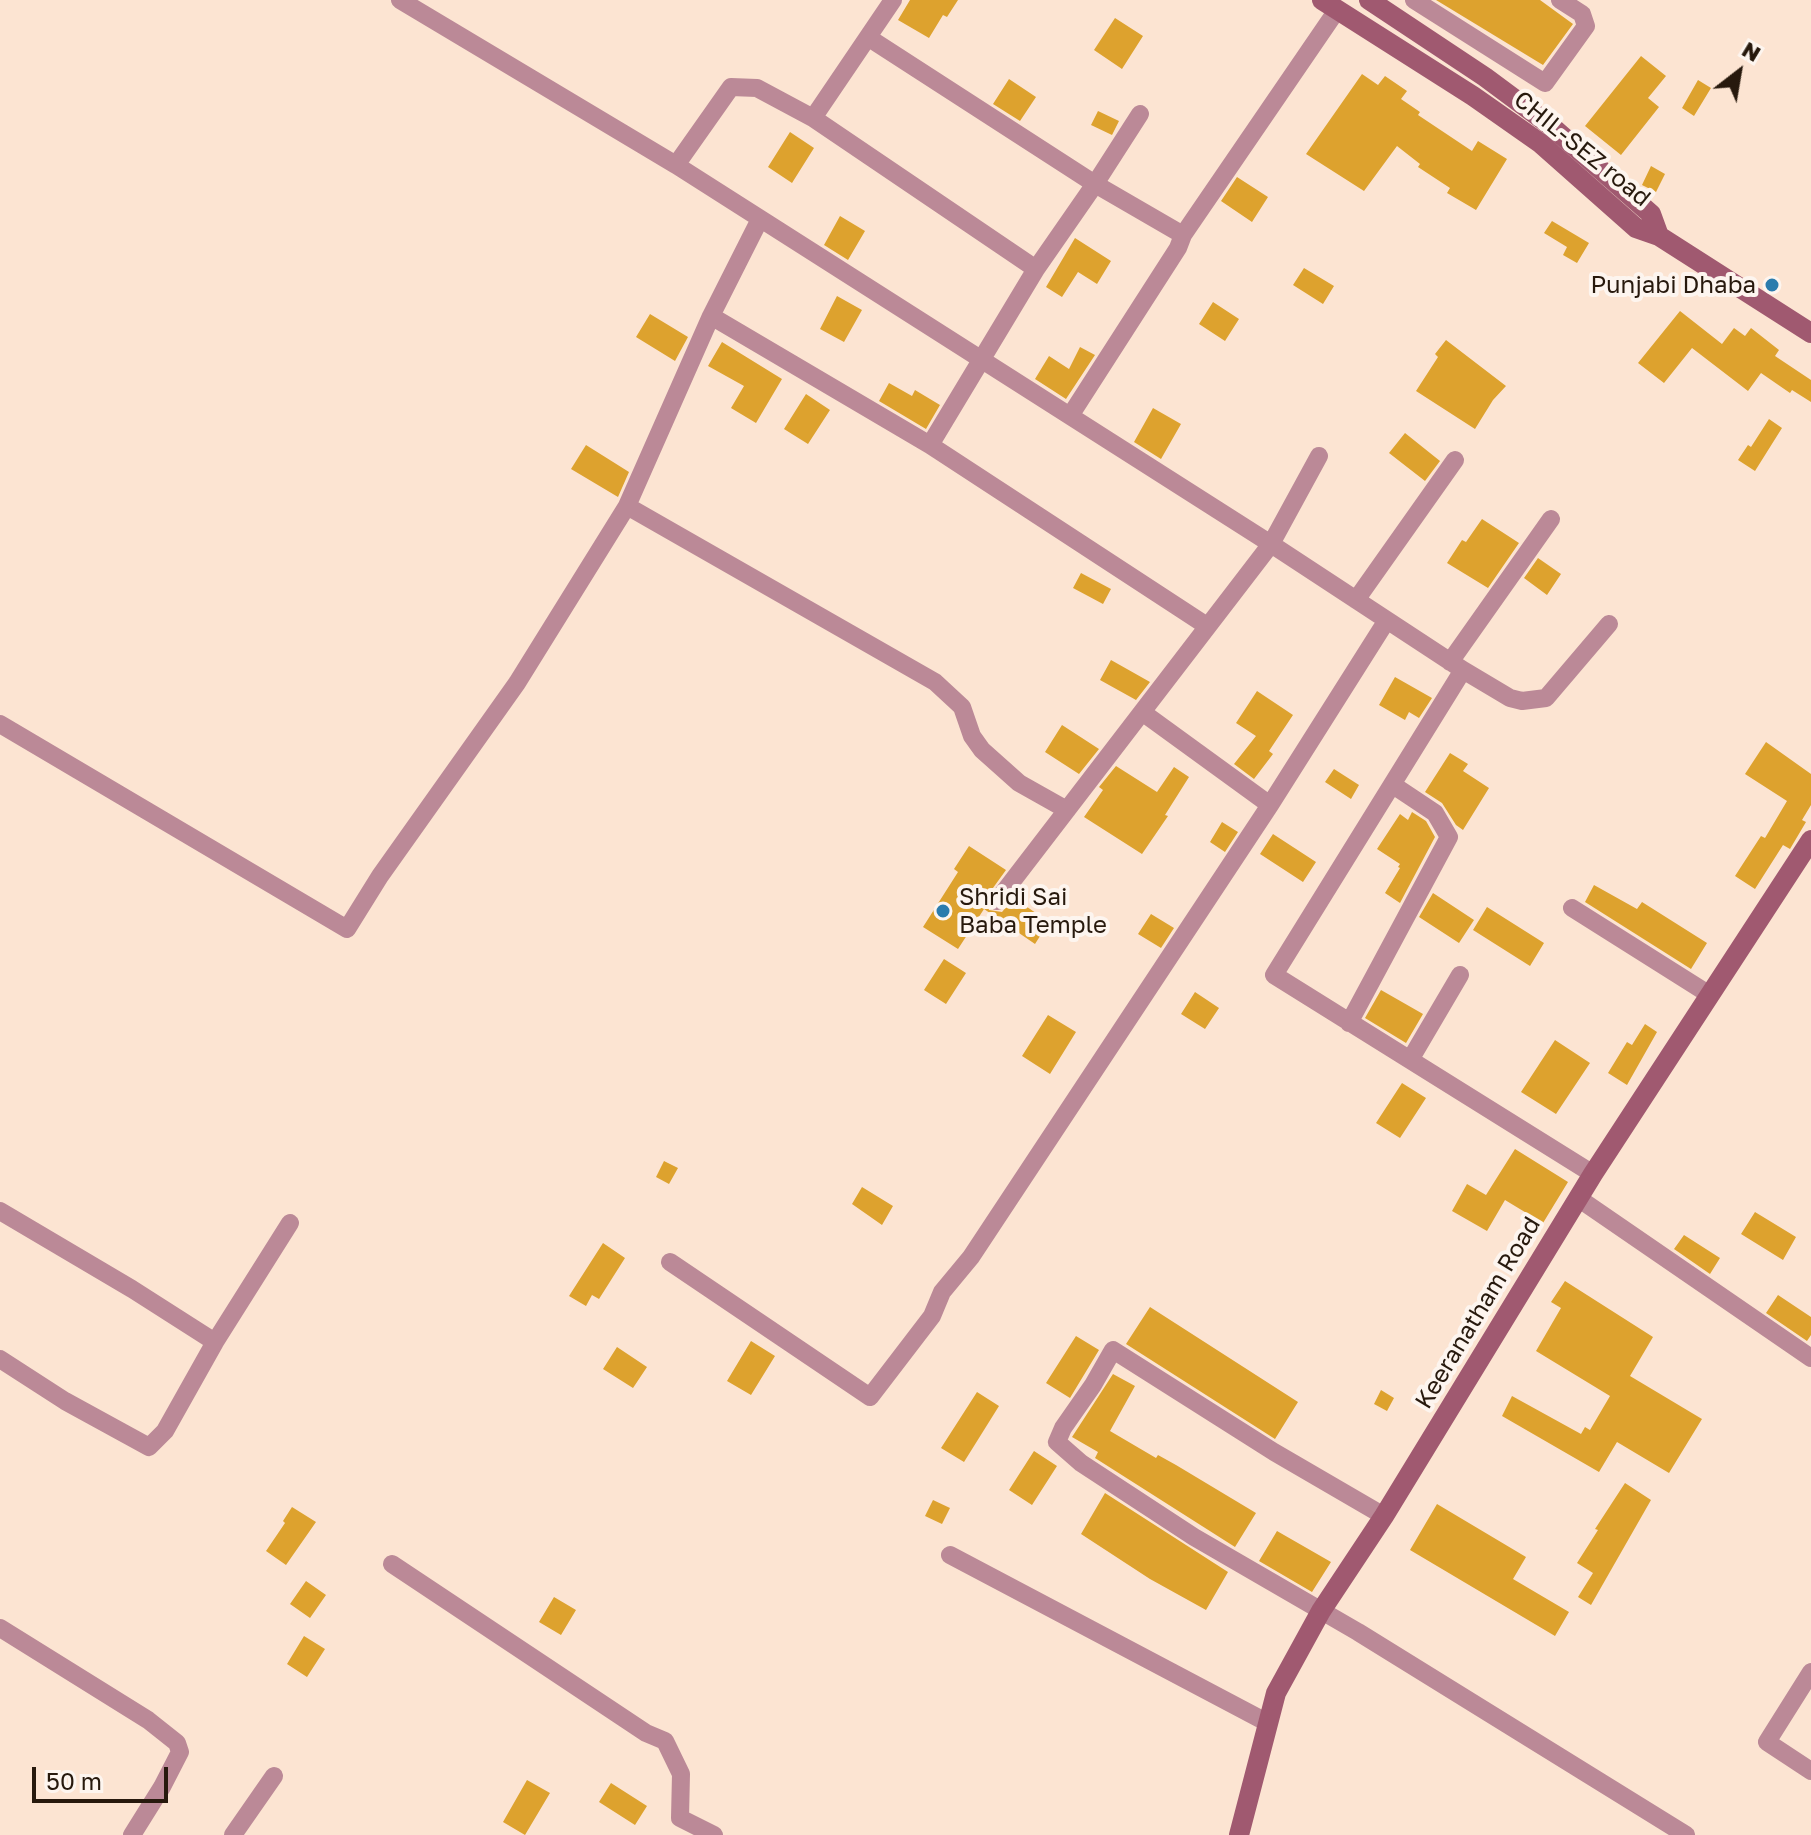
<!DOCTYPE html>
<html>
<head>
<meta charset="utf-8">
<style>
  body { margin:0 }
  #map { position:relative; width:1811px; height:1835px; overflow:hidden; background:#fce4d2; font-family:"Golos Text",sans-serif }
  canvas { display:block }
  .north { position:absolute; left:1699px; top:32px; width:80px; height:80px; -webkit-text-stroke:6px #fdf5ef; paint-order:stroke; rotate:31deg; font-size:22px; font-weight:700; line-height:32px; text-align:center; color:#27190d }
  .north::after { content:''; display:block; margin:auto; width:28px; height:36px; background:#27190d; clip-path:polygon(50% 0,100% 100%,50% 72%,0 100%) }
  .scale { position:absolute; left:32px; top:1767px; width:136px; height:36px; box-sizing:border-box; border:4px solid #27190d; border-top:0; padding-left:10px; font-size:24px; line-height:28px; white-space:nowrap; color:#27190d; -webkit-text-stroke:6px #fdf5ef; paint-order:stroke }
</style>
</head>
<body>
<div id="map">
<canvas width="1811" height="1835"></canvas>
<div class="north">N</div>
<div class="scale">50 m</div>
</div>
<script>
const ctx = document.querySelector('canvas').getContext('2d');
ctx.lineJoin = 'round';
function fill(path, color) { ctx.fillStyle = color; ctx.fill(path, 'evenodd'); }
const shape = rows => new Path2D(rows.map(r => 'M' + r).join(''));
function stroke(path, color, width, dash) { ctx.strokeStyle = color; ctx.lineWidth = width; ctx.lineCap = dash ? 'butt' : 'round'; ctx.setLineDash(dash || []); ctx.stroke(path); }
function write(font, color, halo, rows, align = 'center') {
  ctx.font = font + ' "Golos Text",sans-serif'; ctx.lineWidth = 8; ctx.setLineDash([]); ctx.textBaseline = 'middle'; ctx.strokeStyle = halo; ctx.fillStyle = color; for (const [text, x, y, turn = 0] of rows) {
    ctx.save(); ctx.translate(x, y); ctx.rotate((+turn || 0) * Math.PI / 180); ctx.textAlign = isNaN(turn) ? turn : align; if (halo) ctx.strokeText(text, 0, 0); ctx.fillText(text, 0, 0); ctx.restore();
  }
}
const building = shape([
  [910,0,958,0,947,17,943,15,929,38,898,20],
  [1436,0,1540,0,1573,24,1543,65],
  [1115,18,1143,36,1122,69,1094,50],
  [1641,56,1666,76,1648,98,1659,107,1621,155,1585,126],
  [1362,74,1378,85,1385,76,1407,91,1401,99,1420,112,1418,115,1472,151,1478,141,1507,159,1476,210,1447,193,1450,188,1418,167,1420,164,1397,146,1364,191,1306,154],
  [1009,79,1036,97,1020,121,993,104],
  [1698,80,1711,88,1694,116,1682,108],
  [1098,111,1119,121,1112,135,1091,125],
  [790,132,814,148,792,183,768,167],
  [1651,166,1665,174,1656,192,1642,185],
  [1237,177,1268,197,1252,222,1221,201],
  [840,216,865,231,848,260,824,245],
  [1552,221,1589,243,1577,263,1563,255,1567,247,1544,233],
  [1075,238,1111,261,1097,284,1078,272,1062,297,1046,287],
  [1304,268,1334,286,1323,304,1293,285],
  [837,296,862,310,844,342,820,329],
  [1213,302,1239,319,1225,341,1199,324],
  [1680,311,1722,344,1734,328,1745,336,1751,328,1779,350,1775,356,1811,380,1811,402,1792,390,1790,393,1761,373,1748,391,1692,348,1664,383,1638,363],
  [650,314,688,337,675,361,636,337],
  [1446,340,1506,386,1493,400,1475,429,1416,391,1438,357,1435,354],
  [722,342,782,379,756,423,731,408,744,386,708,366],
  [1080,347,1095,355,1066,399,1035,379,1049,356,1069,369],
  [889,383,912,396,915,390,940,405,926,429,879,401],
  [806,394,830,410,808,444,784,429],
  [1153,408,1181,424,1161,459,1134,442],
  [1769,419,1782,428,1755,471,1738,460,1748,445,1751,447],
  [1405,433,1440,461,1425,481,1389,453],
  [586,445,629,472,618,497,571,469],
  [1482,519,1519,543,1488,588,1447,563,1462,540,1466,542],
  [1538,558,1561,574,1547,595,1524,578],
  [1081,573,1111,589,1103,604,1073,588],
  [1111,660,1150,682,1136,700,1100,680],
  [1395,677,1432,698,1419,718,1409,712,1405,720,1379,705],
  [1257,691,1293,715,1269,751,1273,754,1254,779,1234,764,1256,736,1236,723],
  [1062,725,1099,749,1079,774,1045,752],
  [1766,742,1811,774,1811,805,1802,820,1806,822,1790,849,1783,845,1755,889,1735,876,1761,836,1765,838,1787,801,1745,774],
  [1450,753,1468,764,1463,771,1489,788,1463,830,1456,825,1442,803,1425,792],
  [1116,766,1157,792,1174,767,1189,777,1165,815,1168,816,1142,854,1084,817,1103,790,1099,787],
  [1334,769,1359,785,1351,799,1325,782],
  [1412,812,1426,821,1435,837,1400,903,1385,893,1400,868,1398,867,1400,864,1377,849,1400,814,1408,820],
  [1222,822,1238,832,1225,852,1210,842],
  [1273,834,1316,862,1303,882,1260,854],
  [969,846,1006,870,985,899,989,910,1002,912,1014,898,1049,922,1035,944,984,909,958,949,923,927,958,872,954,869],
  [1594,885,1637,909,1642,902,1707,943,1691,969,1585,902],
  [1433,893,1474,920,1459,943,1419,917],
  [1487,907,1544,943,1530,966,1473,930],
  [1151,914,1174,928,1161,948,1138,934],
  [944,959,966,973,946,1004,924,990],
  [1381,990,1423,1014,1406,1043,1365,1018],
  [1195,992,1219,1008,1205,1029,1181,1014],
  [1048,1015,1076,1032,1050,1074,1022,1056],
  [1645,1024,1657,1032,1627,1085,1608,1073,1627,1042,1632,1045],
  [1555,1040,1590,1063,1556,1114,1521,1092],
  [1402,1083,1426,1098,1400,1138,1376,1123],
  [1515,1149,1568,1182,1543,1223,1505,1200,1487,1231,1452,1211,1467,1184,1486,1195],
  [664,1161,678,1168,669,1184,656,1177],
  [862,1187,893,1206,882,1225,852,1204],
  [1755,1212,1796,1237,1783,1260,1741,1234],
  [1684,1235,1720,1258,1710,1274,1674,1249],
  [603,1243,625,1258,599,1299,592,1295,586,1306,569,1296],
  [1565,1281,1653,1337,1630,1376,1702,1419,1669,1473,1617,1442,1599,1472,1502,1416,1512,1396,1581,1434,1585,1427,1590,1430,1610,1396,1536,1351,1561,1308,1551,1302],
  [1778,1295,1811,1317,1811,1335,1807,1341,1766,1313],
  [1150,1307,1298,1402,1275,1439,1126,1344],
  [1076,1336,1099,1350,1070,1398,1046,1383],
  [751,1341,775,1356,751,1395,727,1381],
  [617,1347,647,1367,633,1388,603,1369],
  [1113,1374,1135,1386,1110,1431,1156,1458,1158,1455,1176,1465,1256,1513,1235,1547,1095,1458,1098,1452,1072,1437],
  [1381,1390,1394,1398,1387,1411,1374,1404],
  [977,1392,999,1406,964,1462,941,1448],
  [1034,1451,1057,1466,1032,1505,1009,1490],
  [1625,1483,1651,1500,1591,1605,1578,1597,1593,1573,1577,1563,1598,1530,1595,1529],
  [1105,1493,1228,1572,1206,1610,1150,1579,1081,1534],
  [933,1500,950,1508,942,1524,925,1516],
  [1437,1504,1526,1557,1513,1579,1569,1612,1555,1636,1410,1550],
  [292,1507,316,1522,286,1565,266,1551,285,1523,283,1521],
  [1277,1531,1331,1562,1312,1592,1259,1561],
  [306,1581,326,1595,310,1618,290,1604],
  [554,1597,576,1610,561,1635,539,1622],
  [304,1636,325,1649,307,1677,287,1664],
  [527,1780,550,1793,525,1835,503,1822],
  [611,1783,647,1806,635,1825,599,1802]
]);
const street = shape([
  [400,0,676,165,1271,544,1319,456],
  [1414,0,1545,83,1586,26,1582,14,1560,0],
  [869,38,1095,184,1183,235],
  [813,118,1036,269],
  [676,165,731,87,757,88,813,118,893,0],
  [711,316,760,219],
  [1070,416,1178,248,1183,235,1337,10],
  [930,445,1036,269,1095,184,1140,114],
  [627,506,935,682,962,707,972,736,982,750,1019,783,1067,810],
  [1356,600,1455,460],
  [1450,662,1551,519],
  [1463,670,1510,698,1522,701,1546,698,1609,624],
  [1142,712,1270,805],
  [0,724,347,929,380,876,517,683,627,506,711,316,930,445,1207,626],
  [997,901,1271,544,1463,670,1274,975,1593,1174],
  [1572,908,1710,995],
  [1349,1023,1449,837,1435,813,1393,785],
  [1410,1060,1460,975],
  [1578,1198,1811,1358],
  [0,1211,132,1289,215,1342],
  [670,1262,870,1397,932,1316,942,1292,971,1257,1270,805,1387,620],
  [0,1359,65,1401,149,1447,165,1431,215,1342,290,1223],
  [1384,1516,1274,1452,1113,1350,1093,1385,1063,1428,1057,1442,1081,1463,1194,1537,1358,1632,1686,1835],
  [950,1555,1268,1723],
  [392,1564,646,1733,665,1741,681,1774,680,1818,714,1835],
  [0,1628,148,1720,177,1743,180,1752,162,1787,132,1835],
  [1811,1672,1767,1742,1811,1771],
  [233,1835,274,1776]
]);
const secondary = shape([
  [1322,0,1473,96,1540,143,1636,228,1659,236,1811,333],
  [1369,0,1485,77,1551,126,1651,214,1659,236],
  [1239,1835,1276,1693,1321,1611,1384,1516,1593,1174,1811,840]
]);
const markers = [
  [1772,285,8,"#2b7cad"],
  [943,911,8,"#2b7cad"]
];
const streetNames = [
  ["CHIL-SEZ road",1582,149,39],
  ["Keeranatham Road",1478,1313,-59]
];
const poiNames = [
  ["Punjabi Dhaba",1756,285],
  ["Shridi Sai",959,897,"left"],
  ["Baba Temple",959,925,"left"]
];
fill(building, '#dda22e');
stroke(street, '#bb8997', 18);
stroke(secondary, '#a05970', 20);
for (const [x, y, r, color] of markers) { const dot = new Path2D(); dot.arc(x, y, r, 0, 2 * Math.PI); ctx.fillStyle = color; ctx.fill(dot); stroke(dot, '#fdf5ef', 3); }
write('24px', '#27190d', '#fdf5ef', streetNames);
write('24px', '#27190d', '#fdf5ef', poiNames, 'right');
</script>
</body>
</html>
